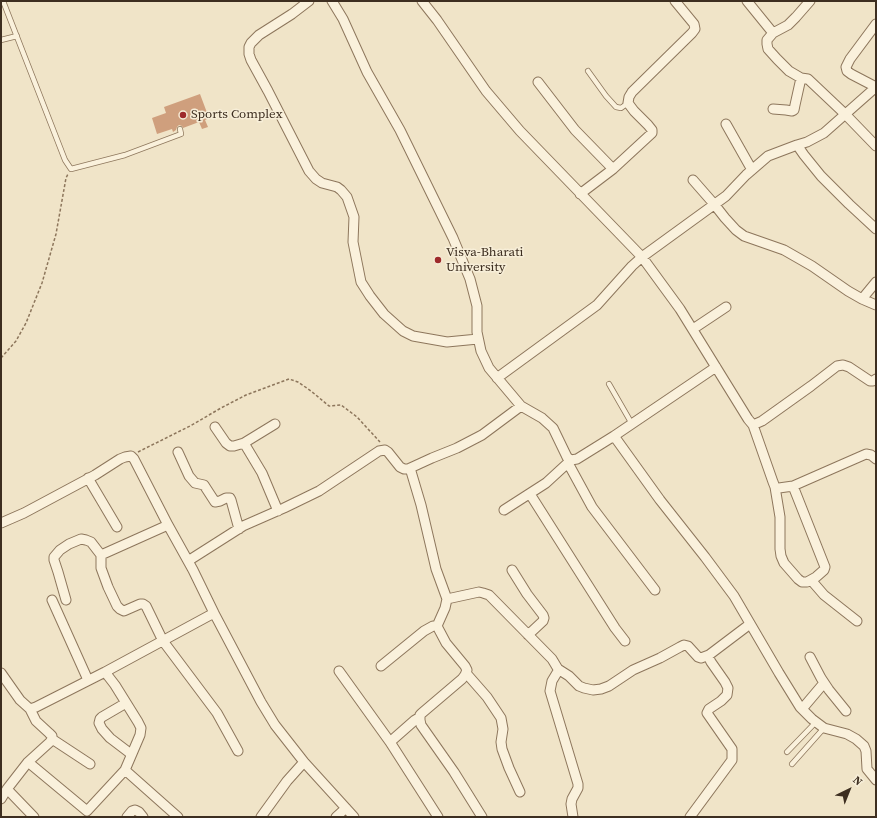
<!DOCTYPE html>
<html>
<head>
<meta charset="utf-8">
<style>
  body { margin:0 }
  #map { position:relative; width:877px; height:818px; overflow:hidden; background:#f0e4c8; font-family:"Source Serif 4",serif }
  canvas { display:block }
  .frame { position:absolute; inset:0; border:2px solid #3d2e20; pointer-events:none }
  .north { position:absolute; left:829px; top:770px; width:40px; height:40px; -webkit-text-stroke:3px #f7eed8; paint-order:stroke; rotate:43deg; font-size:11px; font-weight:700; line-height:16px; text-align:center; color:#3d2e20 }
  .north::after { content:''; display:block; margin:auto; width:14px; height:18px; background:#3d2e20; clip-path:polygon(50% 0,100% 100%,50% 72%,0 100%) }
</style>
</head>
<body>
<div id="map">
<canvas width="877" height="818"></canvas>
<div class="frame"></div>
<div class="north">N</div>
</div>
<script>
const ctx = document.querySelector('canvas').getContext('2d');
ctx.lineJoin = 'round';
function fill(path, color) { ctx.fillStyle = color; ctx.fill(path, 'evenodd'); }
const shape = rows => new Path2D(rows.map(r => 'M' + r).join(''));
function stroke(path, color, width, dash) { ctx.strokeStyle = color; ctx.lineWidth = width; ctx.lineCap = dash ? 'butt' : 'round'; ctx.setLineDash(dash || []); ctx.stroke(path); }
function write(font, color, halo, rows, align = 'center') {
  ctx.font = font + ' "Source Serif 4",serif'; ctx.lineWidth = 3; ctx.setLineDash([]); ctx.textBaseline = 'middle'; ctx.strokeStyle = halo; ctx.fillStyle = color; for (const [text, x, y, turn = 0] of rows) {
    ctx.save(); ctx.translate(x, y); ctx.rotate((+turn || 0) * Math.PI / 180); ctx.textAlign = isNaN(turn) ? turn : align; if (halo) ctx.strokeText(text, 0, 0); ctx.fillText(text, 0, 0); ctx.restore();
  }
}
const building = shape([
  [200,94,209,118,205,120,208,127,202,129,199,122,183,128,182,126,179,125,177,127,176,130,173,132,172,129,157,134,152,118,166,113,164,107]
]);
const path = shape([
  [1,358,16,341,26,323,42,283,56,234,66,178,68,174],
  [138,452,190,426,221,408,246,395,289,379,298,382,311,391,329,406,341,405,357,417,380,442]
]);
const service = shape([
  [3,1,65,160,71,169,125,155,181,134,180,129],
  [1,40,17,36],
  [588,71,606,96,616,107,621,108,628,103],
  [609,384,632,424],
  [787,752,816,722],
  [792,764,824,728]
]);
const minor = shape([
  [309,1,292,14,259,35,251,43,249,47,249,54,251,60,268,91,309,171,316,179,322,183,337,187,341,190,347,197,354,217,353,242,361,282,370,296,384,314,403,331,413,336,447,342,478,339],
  [422,1,437,20,486,91,520,131,642,257,726,196,746,175,768,156,797,145,807,142,824,133,876,87],
  [747,1,773,33],
  [810,1,796,17,788,25,773,33,767,40,767,44,768,49,777,59,789,71,801,78,808,79,845,114,876,146],
  [538,82,575,130,613,169],
  [876,87,851,74,847,71,846,67,850,59,876,24],
  [773,109,786,110,792,111,794,110,795,105,801,78],
  [726,124,752,170],
  [797,145,804,155,821,176,849,204,876,229],
  [693,180,714,204,725,218,736,230,744,236,784,250,812,266,848,291,862,299,876,305],
  [580,194,613,169,652,133,652,130,648,125,634,111,628,103,629,97,632,92,692,33,695,29,694,24,675,1],
  [862,299,876,282],
  [693,329,726,307],
  [497,378,597,305,632,266,642,257,680,309,748,419,753,425,762,421,811,386,837,366,843,365,849,367,870,381,873,381,876,379],
  [521,406,542,418,553,428,567,457,571,460,577,459,614,436,660,500,705,557,734,596,779,673,800,707,812,719,824,728,847,734,856,739,864,746,866,751,867,769,876,780],
  [753,425,773,482,775,487,779,488,793,486,866,454,871,455,876,459],
  [215,427,226,443,230,446,234,446,244,443,275,424],
  [614,436,716,367],
  [244,443,262,473,278,511],
  [178,452,189,476,195,483,204,485,215,502,220,501,226,498,230,498,231,500,239,529],
  [568,463,592,507,655,590],
  [410,468,421,505,436,569,447,599,445,608,437,626,446,643,465,666,467,670,465,675,462,679,422,713,420,715,420,720,421,725,454,772,482,817],
  [88,478,117,527],
  [775,487,780,517,780,549,781,556,784,563,798,579,802,582,807,582,816,577,824,570,825,567,793,486],
  [530,494,615,628,625,641],
  [504,510,546,483,571,460],
  [1,523,24,513,95,475,120,459,125,457,131,456,134,459,168,525,193,570,214,613,261,702,275,725,304,762,354,817],
  [101,555,168,525],
  [188,561,243,526,284,508,319,491,379,451,385,450,388,452,400,467,404,469,408,469,432,458,457,448,482,435,521,406,489,368,481,351,477,332,477,306,470,279,453,238,400,130,367,72,343,19,332,1],
  [512,570,527,594,543,615,544,618,543,621,528,635],
  [811,580,824,595,857,621],
  [447,599,479,592,483,593,489,595,552,659,558,669,569,676,579,686,584,688,593,690,601,689,609,686,633,670,660,658,680,647,684,645,688,646,698,657,701,658,709,655],
  [52,600,88,680],
  [66,600,58,572,54,560,54,557,60,550,69,544,81,539,86,540,91,542,101,555,101,568,108,587,117,606,120,609,124,611,140,604,143,604,146,606,163,641,217,713,238,751],
  [810,657,821,678,829,690,846,711],
  [381,666,424,631,433,626,437,626],
  [558,669,558,671,552,681,550,691,578,784,578,788,572,799,571,804,573,817],
  [339,671,390,742,438,817],
  [105,672,115,685,138,722,141,728,140,735,125,770],
  [1,673,20,700,30,709,36,707,105,672,214,613],
  [466,673,487,697,501,718,503,729,501,742,502,749,509,768,520,792],
  [126,703,102,717,100,719,99,723,102,729,110,738,131,754],
  [802,709,824,683],
  [52,739,90,764],
  [390,742,415,720,420,717],
  [28,762,87,811,125,770,178,817],
  [7,789,34,817],
  [1,799,7,789,28,762,50,742,52,739,52,736,49,733,36,721,30,709],
  [127,817,132,811,135,810,139,812,143,817],
  [261,817,287,781,304,762],
  [336,817,346,808],
  [690,817,732,760,732,749,707,713,709,709,721,701,727,695,728,688,725,682,711,662,709,658,709,655,750,624]
]);
const markers = [
  [183,115,4,"#9e2a2b"],
  [438,260,4,"#9e2a2b"]
];
const poiNames = [
  ["Sports Complex",191,115],
  ["Visva-Bharati",446,253],
  ["University",446,268]
];
fill(building, '#cf9f7d');
stroke(service, '#8d765c', 6);
stroke(minor, '#8d765c', 11);
stroke(path, '#8d765c', 1.5, [3, 2]);
stroke(service, '#faf1dc', 4.5);
stroke(minor, '#faf1dc', 9);
for (const [x, y, r, color] of markers) { const dot = new Path2D(); dot.arc(x, y, r, 0, 2 * Math.PI); ctx.fillStyle = color; ctx.fill(dot); stroke(dot, '#f7eed8', 1.5); }
write('13px', '#3d2e20', '#f7eed8', poiNames, 'left');
</script>
</body>
</html>
